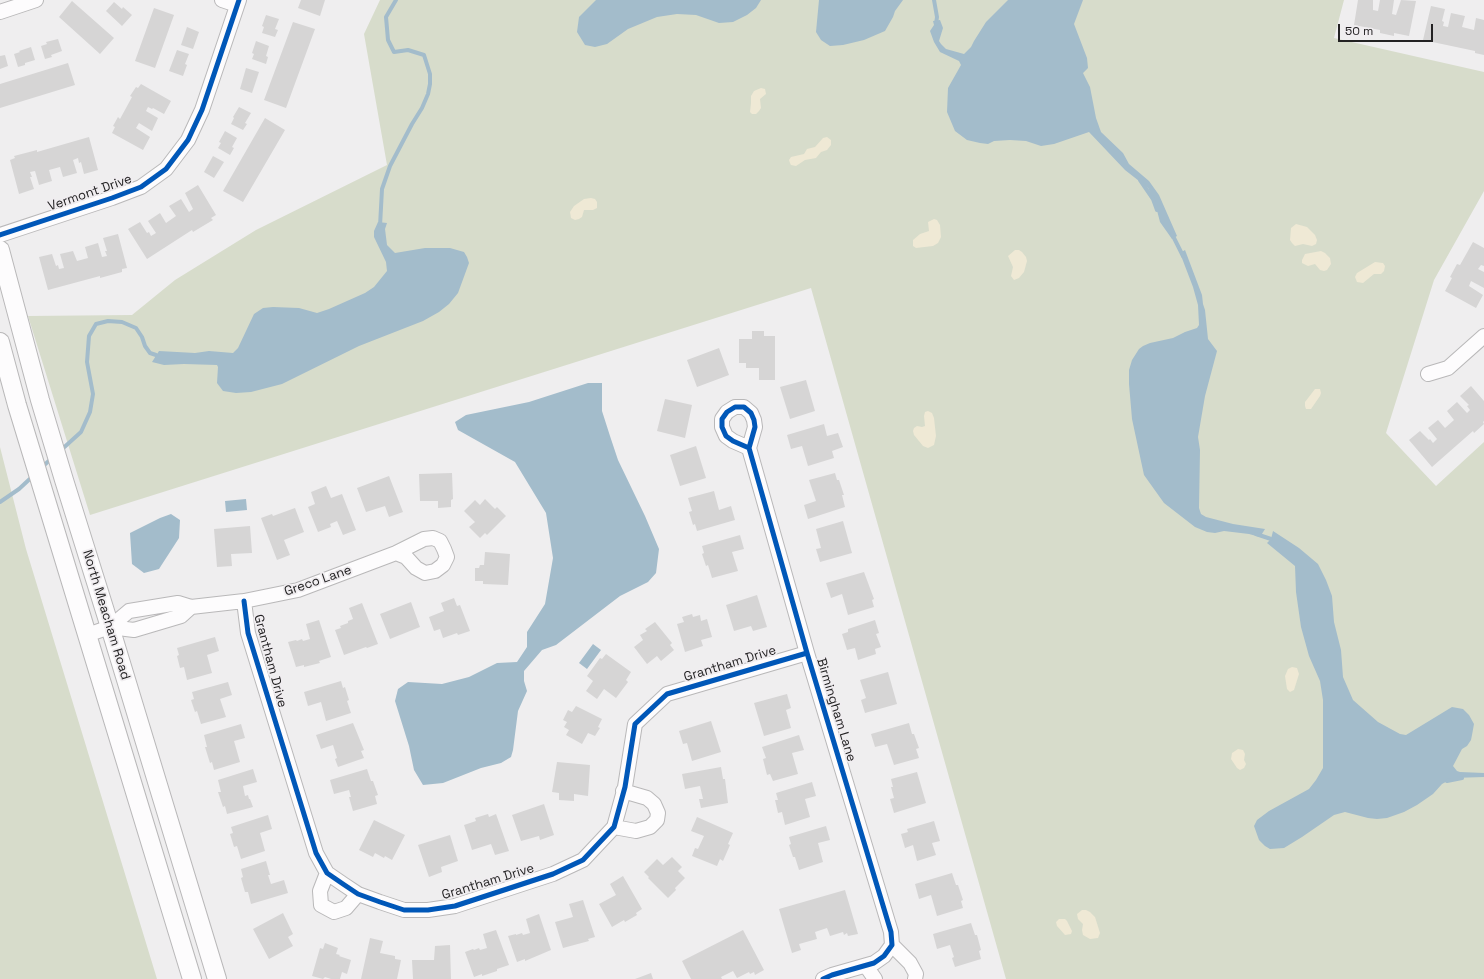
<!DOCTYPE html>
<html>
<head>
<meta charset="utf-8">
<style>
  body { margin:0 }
  #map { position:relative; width:1484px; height:979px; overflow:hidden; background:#efeeef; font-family:"Space Grotesk",sans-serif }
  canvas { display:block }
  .scale { position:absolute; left:1338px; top:24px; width:95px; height:18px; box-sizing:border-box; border:2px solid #232223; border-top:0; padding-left:5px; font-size:12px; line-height:14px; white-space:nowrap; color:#232223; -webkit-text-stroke:3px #f0edf0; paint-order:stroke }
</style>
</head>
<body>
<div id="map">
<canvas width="1484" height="979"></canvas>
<div class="scale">50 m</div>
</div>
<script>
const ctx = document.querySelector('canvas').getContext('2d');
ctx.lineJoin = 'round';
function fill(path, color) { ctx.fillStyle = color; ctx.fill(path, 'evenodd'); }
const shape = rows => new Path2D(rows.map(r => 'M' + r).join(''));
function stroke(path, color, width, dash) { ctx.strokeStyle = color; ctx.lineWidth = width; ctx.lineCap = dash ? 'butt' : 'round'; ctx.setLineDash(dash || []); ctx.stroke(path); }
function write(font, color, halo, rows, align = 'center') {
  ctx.font = font + ' "Space Grotesk",sans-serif'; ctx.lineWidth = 3.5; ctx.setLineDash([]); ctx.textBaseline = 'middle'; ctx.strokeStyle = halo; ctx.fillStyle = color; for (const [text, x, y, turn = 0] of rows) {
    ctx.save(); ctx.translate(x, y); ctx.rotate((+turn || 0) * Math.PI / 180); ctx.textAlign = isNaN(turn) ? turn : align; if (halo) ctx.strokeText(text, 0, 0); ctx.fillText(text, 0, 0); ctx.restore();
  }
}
const green = shape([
  [380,0,1344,0,1334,38,1484,72,1484,191,1434,280,1386,433,1436,486,1484,442,1484,979,1006,979,811,288,90,515,28,316,132,315,175,280,256,230,387,165,364,34],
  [0,447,26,549,157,979,0,979]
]);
const sand = shape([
  [761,88,765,89,766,94,760,99,761,108,759,111,756,114,752,114,750,112,751,103,751,96,754,91],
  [827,137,831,140,831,145,827,150,821,152,816,158,805,160,796,166,791,165,790,163,789,160,791,157,804,154,807,149,815,147,823,138],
  [591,198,595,199,597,202,597,208,593,210,584,210,582,217,579,219,575,220,571,218,570,212,574,206,584,199],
  [934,219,937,220,940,225,941,237,938,243,933,246,916,248,913,246,913,240,920,234,929,231,928,222],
  [1296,224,1307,227,1315,235,1317,240,1316,244,1312,246,1303,244,1295,246,1292,243,1290,240,1291,228],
  [1015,250,1019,250,1022,252,1026,257,1027,261,1024,272,1019,278,1014,280,1011,276,1013,267,1008,256],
  [1321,251,1325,253,1330,258,1331,264,1327,270,1324,271,1320,270,1315,264,1308,266,1302,263,1302,260,1305,254],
  [1375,262,1383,263,1385,266,1384,271,1381,274,1374,274,1363,283,1357,282,1355,277,1357,273],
  [1315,389,1320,389,1321,393,1320,396,1311,409,1306,409,1305,406,1305,402],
  [928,411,932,413,934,418,936,436,934,445,928,448,923,446,914,435,913,431,914,428,917,426,922,427,925,426,924,416,925,412],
  [1292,667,1297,668,1299,674,1294,690,1290,692,1287,689,1285,676,1288,669],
  [1238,749,1243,750,1245,754,1244,760,1246,764,1244,768,1240,770,1237,768,1231,759,1232,753],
  [1082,910,1086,910,1090,912,1095,917,1100,933,1098,938,1090,939,1083,935,1082,930,1083,924,1078,919,1077,914],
  [1059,919,1065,919,1067,921,1072,931,1071,934,1065,935,1057,926,1056,922]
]);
const water = shape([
  [596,0,761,0,756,8,747,15,733,22,719,23,696,15,677,14,657,17,628,29,607,44,595,47,585,45,577,32,579,17],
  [819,0,903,0,895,11,893,17,885,31,864,40,843,45,830,46,821,40,816,32],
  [1008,0,1083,0,1074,24,1087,58,1088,68,1083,73,1090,87,1096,118,1101,132,1123,153,1129,164,1149,181,1159,195,1177,236,1172,239,1160,222,1154,199,1148,188,1125,170,1089,132,1054,144,1041,146,1026,141,1010,140,994,141,988,144,980,143,967,140,955,131,947,112,948,88,961,65,959,61,940,52,934,42,930,31,934,25,933,21,940,20,943,28,939,41,941,44,946,49,964,54,971,47,974,41,986,22],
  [378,222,387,223,385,229,387,245,395,253,425,248,450,248,464,252,467,257,469,263,458,293,449,304,439,312,423,321,359,346,282,384,251,392,236,393,223,391,217,383,218,367,217,365,184,364,164,365,152,362,159,351,195,353,209,351,233,353,238,348,254,314,263,308,273,307,299,308,317,313,329,309,365,293,374,287,387,271,386,262,374,237,374,231],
  [1185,250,1202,295,1203,304,1205,310,1208,339,1217,351,1205,396,1198,437,1200,450,1199,508,1201,514,1206,517,1233,524,1265,529,1260,537,1249,534,1224,531,1215,533,1207,532,1195,527,1164,503,1144,475,1132,419,1129,384,1129,370,1132,360,1139,349,1143,346,1150,343,1173,338,1185,332,1197,328,1199,325,1198,305,1193,287,1180,253],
  [588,383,602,383,602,411,610,436,618,460,645,516,659,549,656,573,648,582,620,596,556,645,542,650,524,671,524,681,527,691,518,711,513,750,511,757,501,763,481,768,443,783,423,785,414,770,409,746,395,701,398,689,408,682,442,684,469,677,497,663,517,662,527,647,527,632,545,604,553,558,546,513,515,462,458,430,455,422,466,415,529,402],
  [246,499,247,510,226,512,225,501],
  [171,514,180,520,179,538,159,569,144,573,132,564,130,533,160,518],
  [1273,531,1299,548,1318,564,1326,580,1332,596,1334,622,1341,650,1343,677,1353,700,1378,722,1400,734,1406,735,1452,707,1463,709,1469,715,1474,724,1472,735,1471,740,1467,746,1462,749,1453,766,1457,771,1460,772,1484,773,1484,777,1453,778,1442,784,1433,794,1417,805,1404,812,1387,818,1377,819,1368,818,1345,812,1334,815,1302,837,1284,848,1270,849,1265,846,1259,840,1254,826,1257,820,1269,811,1309,789,1316,780,1323,768,1323,700,1320,681,1309,656,1301,627,1296,592,1295,566,1267,543,1271,539],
  [593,644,601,650,587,669,579,663]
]);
const stream = shape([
  [934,0,937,17,936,24],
  [1140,180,1153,199,1157,210],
  [380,226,382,189,390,166,412,124,422,108,428,94,430,84,430,74,424,55,408,50,394,52,388,40,386,17,396,0],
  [1172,234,1183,256],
  [60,451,81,432,90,412,93,394,87,362,89,336,96,324,108,321,122,322,136,328,142,337,145,346,150,353,156,355],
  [41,468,52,458],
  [0,502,19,489,33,476],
  [1256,534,1271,539],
  [1447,781,1462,778]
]);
const building = shape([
  [301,0,325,0,320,16,298,8],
  [1358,0,1373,0,1373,10,1378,11,1380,0,1394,0,1392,14,1396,15,1401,0,1416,1,1409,36,1394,33,1394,36,1380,33,1380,30,1354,25],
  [72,1,114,38,100,54,59,17],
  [114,2,122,9,123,7,132,15,122,26,106,11],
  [1431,6,1445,9,1442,21,1444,22,1443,26,1448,27,1451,13,1465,16,1462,27,1474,30,1476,18,1484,20,1484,55,1475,53,1475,51,1423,40],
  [154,8,174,15,155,68,135,61],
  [266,15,279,19,275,29,278,30,275,37,262,33,264,27,262,26],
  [293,22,315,29,286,108,264,100],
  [187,27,199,32,193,49,181,45],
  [58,39,62,51,51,55,52,57,45,59,41,46,47,44,46,42],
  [256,41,269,46,266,56,268,57,266,64,252,59,254,54,252,53],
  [31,47,35,60,25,63,25,65,18,67,14,54,20,52,19,51],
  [177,50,189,54,185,64,187,65,183,76,169,71],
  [5,55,8,66,0,69,0,56],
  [68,63,75,85,0,108,0,84],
  [246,68,259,72,252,93,240,89],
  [141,84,171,101,164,114,153,108,152,109,148,107,146,111,158,118,152,131,139,123,136,128,150,137,143,150,112,133,115,127,113,126,118,117,120,119,132,97,130,96,136,87,138,88],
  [239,107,251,113,245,123,247,124,243,130,231,124,234,118,233,117],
  [265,118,285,130,243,202,223,191],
  [225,131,237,138,232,147,234,148,230,155,218,148,221,143,219,142],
  [89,137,98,170,84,174,81,162,79,163,78,158,73,160,77,173,63,177,60,167,49,170,52,181,39,185,35,171,30,172,32,177,30,177,34,189,19,194,10,160,15,158,14,156,37,150,37,152],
  [213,156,224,162,214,178,204,172],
  [198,185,216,215,211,218,213,220,193,232,192,230,147,259,128,229,140,222,147,233,149,232,151,236,156,233,148,221,160,213,166,223,176,216,169,206,181,199,189,212,193,209,185,193],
  [118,234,127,268,122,269,122,272,100,278,100,276,48,290,39,257,52,254,56,266,58,265,59,269,64,268,60,254,73,251,77,261,88,258,85,247,98,243,102,257,107,256,105,251,107,251,103,238],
  [1473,242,1484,248,1484,266,1481,265,1478,269,1484,272,1484,288,1471,281,1469,286,1483,295,1476,308,1445,291,1452,278,1450,277,1457,264,1460,265],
  [752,331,764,331,764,336,775,336,775,380,759,380,759,368,746,368,746,363,739,363,739,339,752,339],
  [719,348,729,375,697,387,687,360],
  [806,380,815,411,790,419,780,387],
  [1471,386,1484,401,1484,421,1483,422,1484,424,1474,433,1473,431,1432,467,1409,440,1420,431,1429,440,1430,439,1433,443,1437,439,1428,428,1438,420,1445,428,1454,420,1447,411,1457,402,1467,413,1470,410,1467,406,1469,405,1460,396],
  [665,399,692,405,685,438,657,431],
  [824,424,827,436,838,433,843,447,832,451,834,458,808,466,802,446,791,449,787,435],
  [696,446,706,478,680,486,670,455],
  [452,473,453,499,451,500,451,507,438,508,438,501,420,501,419,474],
  [835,473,837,480,839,480,844,495,842,495,845,507,808,519,804,505,816,501,809,480],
  [389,476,403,512,389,517,385,506,366,512,357,488],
  [326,486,331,498,342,494,356,530,343,535,337,521,330,524,331,527,318,532,308,507,315,504,311,492],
  [714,491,719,510,731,506,735,520,697,531,695,524,693,525,689,512,692,511,688,498],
  [485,499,495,509,497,507,506,516,487,535,485,533,480,538,469,527,475,522,464,511,475,500,480,505],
  [295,508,304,532,284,540,290,555,277,560,261,518,272,514,273,516],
  [843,521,852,553,820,562,816,549,821,548,816,529],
  [250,526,252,553,231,554,232,566,217,567,214,529],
  [740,535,744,549,732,552,738,571,712,578,708,565,706,566,702,554,704,553,702,546],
  [485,552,510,554,508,585,483,584,483,581,475,581,475,568,479,568,480,565,484,565],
  [864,572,874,599,872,600,874,607,848,615,842,594,831,598,826,583],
  [757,595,767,627,753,631,751,626,734,631,726,605],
  [454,598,457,606,460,605,470,631,458,635,457,633,443,638,440,629,434,631,429,617,444,611,441,603],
  [411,602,420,627,390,639,380,614],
  [362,603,378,644,367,648,366,647,344,655,335,630,341,628,340,626,348,623,348,621,353,619,349,608],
  [692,614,693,617,700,615,701,621,707,619,712,637,701,640,703,646,685,652,677,624,684,622,682,617],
  [319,620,331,657,319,661,320,663,304,667,304,665,296,667,288,642,296,640,297,641,302,639,303,641,310,639,306,624],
  [875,620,879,633,876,634,881,647,875,649,876,654,858,660,855,648,847,650,842,634,848,632,848,629],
  [655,622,672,643,670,645,674,650,661,661,657,656,647,664,634,647,643,640,640,635,647,631,645,629],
  [215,637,219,651,207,655,212,673,187,680,184,667,180,668,177,656,179,655,177,648],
  [606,654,631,672,626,680,628,682,616,698,604,689,597,699,586,691,593,681,587,676,600,658,602,659],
  [888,672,897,704,865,713,861,700,866,698,860,680],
  [341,681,343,688,345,687,349,700,347,701,351,713,326,721,321,702,308,706,304,692],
  [228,682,232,695,220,699,226,717,201,724,197,711,195,712,191,700,194,699,192,692],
  [787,694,791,708,786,710,791,728,764,736,754,703],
  [576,706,602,719,598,727,600,728,595,736,588,733,582,744,566,735,569,730,564,727,567,722,563,720,568,710,572,712],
  [711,721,721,752,692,761,687,743,683,744,679,731],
  [353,723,364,750,361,751,364,758,338,767,335,759,337,758,333,745,321,749,316,735],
  [909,723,912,734,914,734,919,748,916,749,919,758,894,765,887,744,875,747,871,734],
  [241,724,245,738,234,741,240,762,214,770,212,762,210,763,205,747,207,747,204,735],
  [799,735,804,750,792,753,798,774,773,781,770,774,767,775,763,759,766,758,762,747],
  [557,762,590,765,588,796,574,794,574,801,559,800,559,793,552,792],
  [721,767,723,779,725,779,728,803,701,808,699,799,703,799,700,786,685,789,682,774],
  [253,769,257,782,243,786,245,796,248,795,249,799,250,799,253,807,227,814,225,806,223,807,218,792,221,792,218,780],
  [367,769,371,781,373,781,378,795,375,796,377,804,353,811,349,797,351,797,349,790,334,794,330,780],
  [917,772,926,803,894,813,890,799,894,798,891,787,893,787,891,779],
  [812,782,816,796,805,799,810,817,785,825,782,812,778,813,775,800,778,800,776,793],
  [544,804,554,835,540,840,539,836,521,841,512,815],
  [488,814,489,817,496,814,509,851,495,855,491,844,472,850,464,825,476,821,475,818],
  [268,815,272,829,260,833,265,851,241,859,237,846,234,847,230,834,233,833,231,827],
  [697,817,733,833,728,844,730,845,723,861,720,859,717,866,692,856,695,848,698,849,704,836,691,831],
  [374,820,405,835,392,860,385,856,384,858,375,853,373,857,359,850],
  [934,821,940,841,932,843,936,855,917,861,913,845,905,848,901,834,908,832,907,829],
  [826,826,830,840,818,843,823,862,799,870,795,857,793,857,789,845,791,844,789,837],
  [450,835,458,861,441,867,442,872,429,877,418,845],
  [672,857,682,867,678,871,685,878,675,888,676,890,668,898,648,878,649,877,644,872,657,859,663,865],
  [266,861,270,875,268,875,271,884,284,880,288,893,251,904,248,892,245,892,241,878,243,877,241,869],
  [952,873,956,885,958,885,963,900,961,901,963,908,937,916,931,895,919,899,915,884],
  [623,876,642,909,636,913,637,915,625,922,624,920,612,927,599,904,616,895,610,884],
  [845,890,858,934,848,936,847,933,844,935,843,932,830,936,827,928,815,932,817,939,799,944,801,950,792,953,779,909],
  [583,900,595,937,588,939,589,941,563,948,555,922,573,917,569,904],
  [283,913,293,934,288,937,293,946,269,959,253,929],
  [539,914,551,950,525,961,525,959,517,962,508,936,516,934,516,935,522,933,523,935,530,933,526,919],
  [971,923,975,935,977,935,981,950,979,951,981,959,955,967,952,958,954,957,950,945,937,949,933,934],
  [496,930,509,965,497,969,497,971,482,976,482,974,474,977,465,952,473,949,474,950,479,948,480,950,487,948,483,934],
  [743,930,764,970,755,975,754,972,750,974,749,972,737,978,733,971,721,977,722,979,691,979,682,961],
  [370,938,383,941,380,953,395,956,395,959,401,960,397,979,361,979],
  [325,943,338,948,336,954,340,955,339,956,351,960,347,974,342,972,340,979,331,979,325,977,323,979,312,976,320,948,323,949],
  [450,945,451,979,413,979,412,960,434,960,435,946],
  [651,973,653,979,635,979]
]);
const minor = shape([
  [222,0,237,5],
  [0,12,36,0],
  [0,235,112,198,141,187,166,169,188,140,202,110,239,0],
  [1428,374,1448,368,1484,336],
  [749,448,755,427,754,420,751,413,744,407,735,407,727,412,722,419,722,427,726,436,733,441,749,448,807,653,891,932,892,945,884,956,874,963,832,975,823,979],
  [244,601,248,633,316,853,327,873,343,884,358,894,380,902,404,910,428,910,455,906,553,874,583,860,614,827,625,787,635,724,667,694,807,653],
  [191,607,244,601,298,590,396,553,424,539,433,538,440,541,444,549,447,557,443,565,435,571,425,573,416,568,406,557,396,553],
  [87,635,110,627,129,611,178,603,191,607,181,616,134,630,110,627],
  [614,827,636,831,650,827,657,820,658,813,654,804,647,798,623,791],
  [327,873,320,891,321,905,334,912,346,908,358,894],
  [892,945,910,963,916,974,915,979],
  [866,966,875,979]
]);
const major = shape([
  [0,250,40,400,64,480,110,627,217,979],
  [0,342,17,405,192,979]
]);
const cycleway = shape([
  [0,235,112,198,141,187,166,169,188,140,202,110,239,0],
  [749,448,755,427,754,420,751,413,744,407,735,407,727,412,722,419,722,427,726,436,733,441,749,448,807,653,891,932,892,945,884,956,874,963,832,975,823,979],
  [244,601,248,633,316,853,327,873,343,884,358,894,380,902,404,910,428,910,455,906,553,874,583,860,614,827,625,787,635,724,667,694,807,653]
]);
const streetNames = [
  ["Vermont Drive",90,193,-19],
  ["Greco Lane",318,581,-19],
  ["North Meacham Road",106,615,73],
  ["Grantham Drive",270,661,75],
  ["Grantham Drive",730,664,-17],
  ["Birmingham Lane",836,710,73],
  ["Grantham Drive",488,882,-17]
];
fill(green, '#d7dccb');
fill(sand, '#efe9d5');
fill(water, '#a3bccb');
stroke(stream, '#a3bccb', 4);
fill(building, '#d6d5d5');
stroke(minor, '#b9b8b9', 16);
stroke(major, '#b9b8b9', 20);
stroke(minor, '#fdfcfd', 14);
stroke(major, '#fdfcfd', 18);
stroke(cycleway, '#0057b8', 5);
write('13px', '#232223', '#f0edf0', streetNames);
</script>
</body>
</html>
